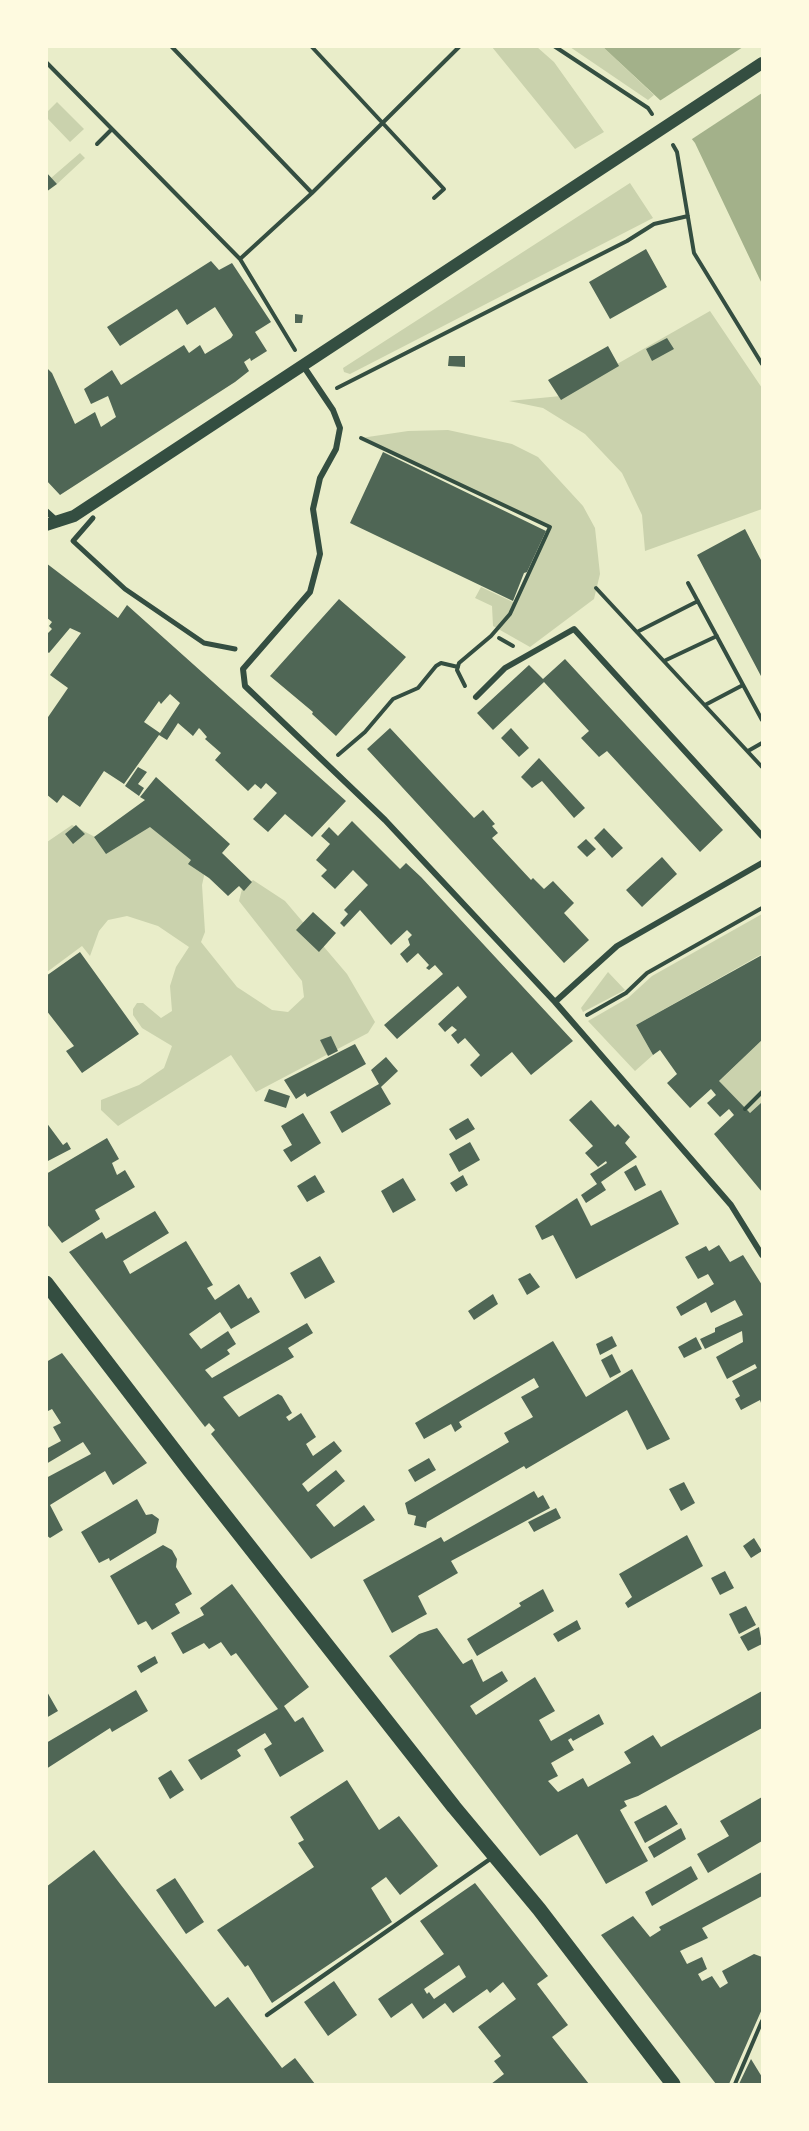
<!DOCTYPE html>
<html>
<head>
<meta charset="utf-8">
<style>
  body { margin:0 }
  #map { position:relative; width:809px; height:2131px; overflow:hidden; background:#e9edc9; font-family:"Roboto Serif",serif }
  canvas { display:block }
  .frame { position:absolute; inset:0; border:48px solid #fefae0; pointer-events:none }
</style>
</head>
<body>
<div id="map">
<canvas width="809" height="2131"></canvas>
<div class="frame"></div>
</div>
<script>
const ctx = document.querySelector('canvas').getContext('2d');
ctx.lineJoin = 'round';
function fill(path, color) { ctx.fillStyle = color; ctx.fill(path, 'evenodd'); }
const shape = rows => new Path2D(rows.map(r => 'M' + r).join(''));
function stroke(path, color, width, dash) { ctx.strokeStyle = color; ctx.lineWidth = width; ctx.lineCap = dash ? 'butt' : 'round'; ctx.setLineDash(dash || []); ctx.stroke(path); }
const green = shape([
  [492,47,537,47,554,62,604,132,575,149],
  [570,47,603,47,654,95,648,100],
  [57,102,84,129,70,142,47,118,47,112],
  [80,153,85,158,57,184,51,178],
  [630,183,653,218,350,374,344,372,343,368],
  [710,311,762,388,762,509,645,551,642,515,622,473,585,434,543,408,509,401,561,396],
  [448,430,512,444,538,457,583,506,595,528,600,574,594,599,530,647,493,626,492,606,475,598,481,587,515,603,549,527,361,438,408,431],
  [145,802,206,867,202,885,205,932,201,942,237,987,272,1010,288,1012,304,997,302,981,239,901,242,889,253,880,285,901,347,974,375,1022,368,1033,256,1092,231,1055,118,1126,101,1110,101,1100,139,1085,164,1068,172,1046,142,1028,133,1015,133,1009,137,1003,143,1003,161,1018,172,1011,170,986,176,967,189,947,158,926,127,916,108,920,99,931,90,956,82,946,47,972,47,842,72,825,95,837],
  [762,914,762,954,636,1025,653,1055,635,1071,588,1021,628,998,652,976],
  [608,972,625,990,583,1012,581,1008],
  [762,1040,762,1102,750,1113,711,1089]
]);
const water = shape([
  [603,47,762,47,762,284,695,143,661,101]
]);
const pier = shape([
  [743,47,762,47,762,93,689,141,658,102]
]);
const building = shape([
  [46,172,57,184,46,192],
  [646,249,667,287,610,319,589,282],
  [211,261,219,270,232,263,271,322,255,332,267,351,251,361,250,358,244,362,249,371,235,382,60,495,46,480,46,367,52,373,75,424,95,412,101,427,116,417,108,396,91,404,84,389,112,370,121,385,184,345,189,353,200,345,205,354,231,338,233,335,215,307,187,325,177,309,120,346,107,327],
  [295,314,303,315,302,323,295,323],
  [667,338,674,349,652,361,646,349],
  [608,346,619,366,561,400,548,380],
  [449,356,465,356,465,367,448,366],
  [383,452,546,531,527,572,524,573,513,601,350,523],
  [745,529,762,562,762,678,697,555],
  [46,563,118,618,127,605,346,801,312,837,285,814,268,832,253,819,277,793,266,783,261,789,255,784,248,791,215,760,221,753,205,739,207,737,201,730,199,728,193,736,178,723,167,740,159,735,124,784,104,771,80,807,63,795,57,803,46,794,46,720,68,688,50,675,81,633,70,628,49,653,46,651,46,635,52,629,49,626,52,622,46,617],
  [170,694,180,703,160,733,144,722,159,701,161,704],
  [339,599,406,657,336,736,312,714,313,712,270,676],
  [565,659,723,830,700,852,607,751,599,757,581,738,589,731,544,682,493,730,477,713,529,665,543,679],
  [390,728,474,818,483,810,495,824,492,826,498,833,492,838,531,880,533,878,544,889,553,881,574,903,564,913,589,940,564,963,367,749],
  [511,728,529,748,519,757,501,738],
  [539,758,585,808,574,818,542,781,532,788,521,777],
  [138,767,147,772,138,784,144,788,139,796,125,786],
  [156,777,230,844,222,853,252,882,244,891,239,886,228,896,209,878,188,864,191,860,150,827,106,854,94,837,145,800,140,797],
  [352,821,400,869,406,863,421,877,573,1041,531,1075,512,1052,481,1077,470,1065,480,1055,465,1038,458,1044,451,1035,457,1030,452,1026,445,1032,438,1024,467,997,458,986,397,1039,384,1025,443,974,435,965,429,970,426,968,429,965,418,953,407,963,400,954,410,945,408,939,412,935,407,930,391,945,360,910,344,927,340,923,348,914,344,910,368,885,353,870,335,889,321,876,327,870,316,860,330,844,321,836,329,827,338,836],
  [76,825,85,834,73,844,65,834],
  [604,828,623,848,612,858,594,838],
  [586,839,596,849,587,857,577,847],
  [662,857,677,874,642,907,626,890],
  [313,912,336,933,319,952,296,930],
  [80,952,139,1034,82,1073,66,1051,74,1046,46,1010,46,976],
  [762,955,762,1040,719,1081,750,1113,762,1102,762,1192,714,1134,734,1115,729,1109,720,1117,707,1103,716,1095,711,1089,690,1108,667,1083,677,1074,660,1050,653,1055,636,1025],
  [331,1036,338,1051,328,1056,320,1040],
  [355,1044,366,1064,307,1097,305,1093,296,1099,284,1080],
  [386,1057,398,1071,381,1087,391,1104,342,1133,330,1112,379,1084,371,1070],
  [269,1089,290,1096,286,1108,264,1101],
  [591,1100,615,1127,618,1124,630,1137,625,1143,637,1157,601,1182,606,1190,586,1203,581,1195,597,1184,590,1174,607,1163,606,1161,598,1167,585,1153,593,1146,569,1120],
  [303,1113,321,1143,291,1162,283,1150,292,1145,281,1126],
  [468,1118,475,1129,456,1140,449,1129],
  [46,1122,63,1145,67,1142,71,1149,46,1162],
  [107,1138,119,1159,112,1163,117,1175,125,1170,135,1187,95,1210,100,1219,62,1243,46,1223,46,1174],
  [470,1142,480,1160,459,1172,449,1154],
  [636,1165,646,1185,635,1191,624,1172],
  [315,1175,325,1192,307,1202,297,1186],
  [463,1175,468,1185,456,1192,450,1183],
  [403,1178,416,1200,393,1213,381,1191],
  [661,1190,679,1224,576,1279,553,1235,542,1240,535,1226,577,1198,591,1226],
  [155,1211,169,1233,123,1261,130,1274,186,1241,213,1285,207,1288,215,1300,239,1284,248,1299,251,1297,260,1312,231,1329,220,1312,189,1334,201,1349,228,1331,236,1344,227,1350,230,1354,205,1370,212,1378,307,1323,313,1333,288,1348,294,1357,223,1397,239,1417,278,1394,282,1396,292,1413,286,1417,289,1421,301,1413,316,1437,306,1444,313,1456,334,1441,342,1451,302,1484,308,1492,336,1470,345,1481,316,1505,334,1527,364,1505,375,1520,311,1559,211,1434,215,1430,209,1423,205,1427,69,1252,102,1232,106,1239],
  [719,1245,730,1262,743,1255,762,1285,762,1406,760,1400,741,1410,735,1399,740,1396,732,1381,757,1368,755,1364,727,1379,716,1357,743,1342,742,1331,705,1349,700,1339,715,1332,715,1328,743,1315,735,1300,711,1313,706,1302,681,1316,676,1307,714,1284,708,1274,698,1279,685,1257,706,1246,709,1251],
  [320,1256,335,1282,305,1299,290,1273],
  [530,1273,540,1287,527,1295,518,1279],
  [493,1294,498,1304,474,1320,468,1311],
  [612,1336,617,1346,600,1355,596,1344],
  [696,1337,702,1349,684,1358,678,1347],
  [553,1341,586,1397,632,1369,670,1439,647,1450,627,1410,526,1469,524,1466,427,1522,426,1528,414,1525,416,1516,408,1514,405,1503,509,1442,504,1433,533,1417,521,1397,539,1387,534,1378,459,1422,462,1427,455,1432,451,1424,424,1439,415,1423],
  [62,1353,147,1463,113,1485,105,1471,50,1505,63,1530,50,1538,46,1535,46,1478,91,1454,83,1442,46,1464,46,1449,61,1441,53,1427,61,1423,52,1409,46,1412,46,1362],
  [612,1354,621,1372,610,1378,601,1360],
  [429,1458,436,1470,415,1482,408,1470],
  [684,1482,695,1503,681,1511,669,1489],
  [534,1491,538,1498,543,1495,550,1508,451,1561,458,1573,418,1596,427,1614,392,1633,363,1580,441,1537,444,1542],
  [137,1499,146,1515,152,1514,159,1519,156,1533,110,1561,109,1558,99,1563,81,1532],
  [556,1508,561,1518,534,1532,528,1522],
  [687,1535,703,1566,628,1608,625,1603,632,1597,619,1574],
  [754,1538,762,1551,751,1558,743,1546],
  [163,1545,172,1550,177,1559,176,1567,192,1594,175,1604,180,1613,152,1630,146,1621,138,1625,110,1576],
  [725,1571,734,1588,720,1595,711,1578],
  [232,1584,309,1687,284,1706,295,1722,303,1717,324,1751,280,1777,264,1749,272,1744,265,1733,237,1750,241,1756,201,1780,188,1760,278,1709,236,1653,231,1656,221,1642,209,1649,204,1643,183,1654,171,1633,204,1615,200,1608],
  [543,1589,554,1611,477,1656,467,1639,521,1606,519,1603],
  [746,1606,756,1625,739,1634,729,1614],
  [577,1620,581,1629,558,1642,553,1634],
  [759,1627,762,1644,748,1651,740,1637],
  [437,1628,463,1664,472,1659,483,1682,502,1671,508,1681,470,1706,476,1715,535,1677,555,1711,539,1720,551,1741,599,1714,604,1724,573,1741,571,1738,568,1740,574,1750,551,1763,558,1776,548,1781,558,1792,583,1778,588,1787,631,1763,624,1752,653,1735,661,1747,762,1691,762,1728,638,1796,624,1801,627,1806,620,1810,648,1861,606,1884,577,1834,540,1856,389,1656,419,1634],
  [155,1656,158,1663,141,1673,137,1666],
  [46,1690,58,1711,46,1718],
  [136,1690,148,1711,112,1732,110,1728,46,1769,46,1743],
  [171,1770,184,1790,170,1799,158,1778],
  [347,1780,379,1830,399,1816,438,1866,400,1895,386,1877,371,1888,392,1922,272,2003,248,1965,245,1967,217,1930,314,1867,298,1843,304,1840,290,1817],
  [762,1797,762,1841,708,1873,697,1854,729,1836,720,1821],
  [666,1805,678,1824,645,1843,634,1822],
  [681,1828,686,1839,654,1858,648,1847],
  [94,1850,215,2007,228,1997,282,2068,295,2058,315,2084,46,2084,46,1887],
  [691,1866,698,1879,652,1906,645,1892],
  [762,1872,762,1896,702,1928,708,1938,680,1951,687,1964,702,1957,707,1969,698,1974,702,1981,712,1976,720,1988,728,1983,722,1971,754,1954,762,1957,762,2009,729,2084,716,2084,601,1935,633,1916,650,1937,661,1930,659,1927],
  [175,1878,204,1922,186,1934,156,1890],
  [475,1883,548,1976,537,1984,568,2025,552,2037,589,2084,491,2084,504,2074,494,2061,501,2056,478,2027,516,1999,503,1982,490,1993,487,1989,453,2013,445,2003,423,2019,412,2003,391,2018,378,1999,444,1954,420,1921],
  [459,1965,466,1977,434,1999,429,1992,427,1994,424,1989],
  [334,1981,357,2015,328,2036,304,2002],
  [751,2059,762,2077,762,2084,739,2084]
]);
const path = shape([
  [171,46,312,193],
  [311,46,444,189,434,198],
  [554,46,648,108,652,114],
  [46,62,240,259,295,350],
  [97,144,112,129],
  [673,145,677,152,694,253,762,364],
  [240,259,312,193,460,46],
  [337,388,627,241,654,224,688,216],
  [361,438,550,527,510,614,491,636,459,663,457,670,465,686],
  [688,583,762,720],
  [596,588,762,767],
  [637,632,698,601],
  [499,638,513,646],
  [664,661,717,636],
  [705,705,743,685],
  [748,751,762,743],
  [338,755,365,732,393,699,418,688,436,666,441,663,458,667],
  [587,1015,626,993,647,973,762,908],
  [745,1109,762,1092],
  [735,2084,762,2021]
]);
const service = shape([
  [267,2015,493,1857]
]);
const pedestrian = shape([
  [93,518,73,541,125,589,204,643,235,649]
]);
const minor = shape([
  [302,364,333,410,340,428,336,449,320,478,313,509,320,554,310,592,243,669,245,686,385,820,555,1002,731,1205,762,1255],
  [46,511,57,521],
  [476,697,505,668,574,629,762,836],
  [555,1002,617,946,762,863]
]);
const secondary = shape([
  [46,525,74,516,762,63]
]);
const primary = shape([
  [46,1283,190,1471,454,1807,539,1909,673,2084]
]);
fill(green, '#cad2ad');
fill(water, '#a3b18a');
fill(pier, '#e9edc9');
fill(building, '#4f6655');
stroke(path, '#344e41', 4);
stroke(service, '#344e41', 4.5);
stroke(pedestrian, '#344e41', 5);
stroke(minor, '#344e41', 6);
stroke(secondary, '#344e41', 12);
stroke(primary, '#344e41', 15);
</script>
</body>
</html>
